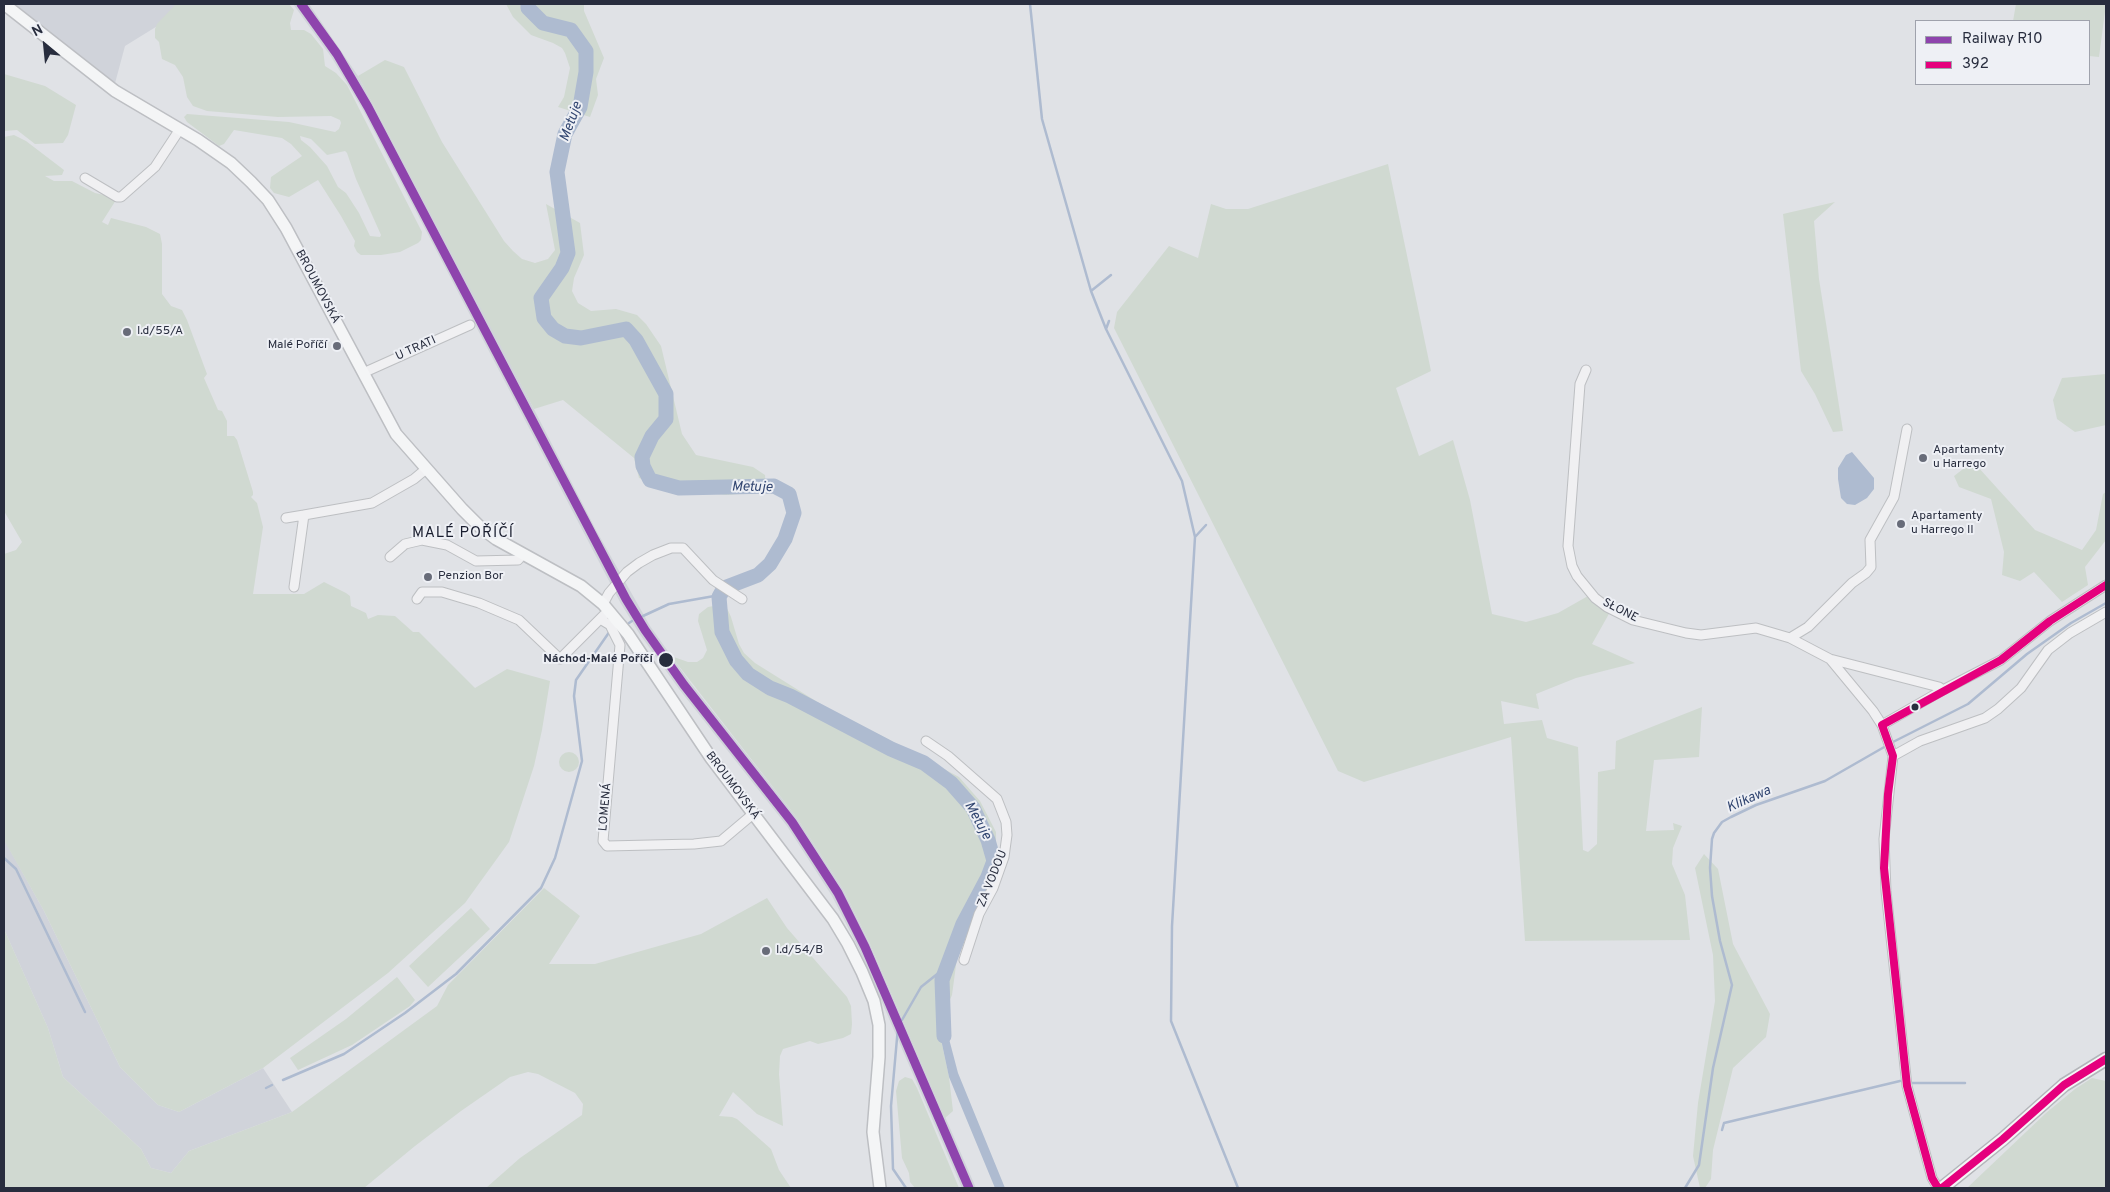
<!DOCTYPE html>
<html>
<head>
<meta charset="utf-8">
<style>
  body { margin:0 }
  #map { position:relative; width:2110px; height:1192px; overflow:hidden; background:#e0e2e6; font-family:Overpass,sans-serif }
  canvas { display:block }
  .frame { position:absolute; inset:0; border:5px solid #282d3e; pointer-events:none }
  .legend { position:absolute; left:1915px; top:20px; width:175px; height:65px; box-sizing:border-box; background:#eef0f5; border:1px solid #9fa2ac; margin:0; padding:6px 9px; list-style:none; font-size:15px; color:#282d3e }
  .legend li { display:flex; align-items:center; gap:10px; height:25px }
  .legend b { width:25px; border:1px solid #9fa2ac }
  .north { position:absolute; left:20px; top:20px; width:50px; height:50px; -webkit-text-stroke:4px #eef0f5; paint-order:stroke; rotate:332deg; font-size:14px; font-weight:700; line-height:20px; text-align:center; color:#282d3e }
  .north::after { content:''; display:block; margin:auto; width:18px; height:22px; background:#282d3e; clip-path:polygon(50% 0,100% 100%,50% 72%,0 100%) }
</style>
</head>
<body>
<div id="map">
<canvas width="2110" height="1192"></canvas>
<div class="frame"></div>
<ul class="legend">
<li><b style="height:6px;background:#8e44ad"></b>Railway R10</li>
<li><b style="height:6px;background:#e5007d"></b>392</li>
</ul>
<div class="north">N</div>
</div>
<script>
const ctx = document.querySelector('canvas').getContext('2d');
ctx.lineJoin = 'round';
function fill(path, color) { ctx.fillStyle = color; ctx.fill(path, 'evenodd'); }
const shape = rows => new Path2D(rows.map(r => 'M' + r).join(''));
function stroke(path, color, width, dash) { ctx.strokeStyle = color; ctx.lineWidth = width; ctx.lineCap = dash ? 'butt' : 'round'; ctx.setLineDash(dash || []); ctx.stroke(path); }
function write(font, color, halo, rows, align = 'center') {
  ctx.font = font + ' Overpass,sans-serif'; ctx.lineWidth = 4; ctx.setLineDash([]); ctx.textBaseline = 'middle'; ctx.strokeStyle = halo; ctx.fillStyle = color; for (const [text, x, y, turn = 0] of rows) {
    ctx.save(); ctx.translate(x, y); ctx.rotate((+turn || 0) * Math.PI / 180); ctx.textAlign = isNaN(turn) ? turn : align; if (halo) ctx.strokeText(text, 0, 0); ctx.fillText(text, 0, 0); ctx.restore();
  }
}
const built = shape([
  [11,4,178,4,172,17,125,46,114,87],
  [293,4,309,4,358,76,482,308,596,530,650,626,689,681,797,818,843,889,870,944,976,1188,962,1188,859,949,832,896,787,826,679,689,639,633,620,602,363,110,332,58],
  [5,841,44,911,120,1067,158,1105,179,1112,263,1068,292,1112,189,1151,171,1173,151,1168,141,1149,63,1077,48,1028,4,929]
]);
const green = shape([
  [176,4,289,4,294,10,290,23,291,30,304,30,311,34,323,49,325,66,336,73,347,85,422,232,421,240,418,243,400,252,381,255,361,255,357,252,354,246,355,241,341,216,318,180,289,197,274,193,270,188,271,177,302,156,291,144,282,138,234,130,224,144,219,146,187,122,184,117,187,114,289,122,335,132,339,129,341,123,340,120,331,116,278,117,207,111,193,106,187,97,183,77,175,65,162,59,159,42,155,38,155,29,157,24],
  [300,136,311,139,327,155,345,151,347,153,356,179,381,235,380,237,370,236,359,213,346,193,338,187,327,166,310,147,301,140],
  [506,4,584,4,584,11,604,58,596,79,598,95,590,117,558,107,564,97,570,68,565,53,562,48,553,43,531,35,513,17],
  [2016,4,2106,4,2099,57,2089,56,2089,21,2013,21],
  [385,60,404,67,442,142,504,241,513,251,522,259,535,263,548,259,555,250,546,204,580,223,584,255,574,278,572,291,578,303,591,311,616,309,637,315,646,324,661,346,682,434,696,455,753,467,765,475,766,492,726,495,666,488,639,478,634,458,563,400,534,409,358,76],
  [4,74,45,86,76,105,68,135,63,143,35,144,17,130,4,131],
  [14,135,26,141,64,170,62,175,45,176,54,181,72,181,95,193,109,196,116,200,102,222,108,225,111,218,146,227,160,234,162,244,162,294,171,306,182,310,187,320,207,374,204,378,218,410,222,411,227,421,227,436,234,436,237,440,253,492,253,495,251,497,257,503,263,527,253,594,304,594,324,582,346,593,350,596,351,606,366,613,368,619,378,615,395,616,413,632,419,632,475,688,507,669,550,681,542,730,534,766,509,842,465,903,388,973,263,1068,179,1112,158,1105,120,1067,44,911,5,842,4,844,4,554,16,550,22,542,4,511,4,137],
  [1388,164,1431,371,1396,388,1419,456,1453,440,1470,500,1492,614,1526,622,1558,613,1588,596,1598,606,1610,612,1592,644,1635,663,1576,678,1536,694,1539,709,1501,701,1504,724,1542,720,1547,738,1578,747,1583,850,1588,852,1597,844,1598,772,1615,769,1616,741,1702,707,1699,757,1654,760,1646,831,1674,830,1673,823,1682,826,1673,848,1672,864,1685,895,1690,940,1525,941,1511,737,1364,782,1338,771,1114,328,1117,312,1169,246,1198,258,1211,204,1226,209,1248,209],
  [1835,202,1814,221,1819,279,1843,431,1833,432,1815,394,1801,371,1783,214],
  [2106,374,2106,425,2075,432,2057,419,2053,400,2062,378],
  [1967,466,1978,467,2035,530,2082,550,2096,530,2103,494,2106,492,2106,540,2085,567,2088,585,2062,602,2034,572,2020,581,2002,575,2004,552,1991,499,1959,487,1954,476],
  [725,604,731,617,739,644,744,653,755,663,843,718,882,736,959,777,980,801,996,832,996,841,984,895,957,958,952,995,943,1016,941,1028,942,1044,949,1077,953,1111,945,1118,870,944,843,889,797,818,671,656,688,662,697,662,703,658,707,650,698,621,699,614,708,607],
  '559 762a10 10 0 1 1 20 0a10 10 0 1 1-20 0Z',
  [1704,854,1718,869,1733,944,1770,1014,1766,1037,1733,1068,1713,1150,1711,1179,1705,1188,1700,1188,1693,1156,1698,1103,1715,1001,1713,955,1695,868],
  [544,888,580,916,549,964,595,964,701,934,767,898,787,928,847,997,851,1006,852,1024,851,1034,843,1038,818,1044,810,1041,783,1049,780,1056,779,1074,783,1126,757,1114,733,1092,719,1116,732,1117,737,1119,771,1149,779,1170,791,1188,486,1188,520,1158,582,1115,583,1104,575,1093,538,1074,528,1072,510,1077,461,1111,415,1146,364,1188,4,1188,4,929,48,1028,63,1077,141,1149,151,1168,171,1173,189,1151,292,1112,437,1006,448,985],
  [471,908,490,929,428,987,409,966],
  [397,977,415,1000,410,1006,352,1045,298,1070,290,1058,346,1019],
  [905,1077,912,1079,917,1088,959,1188,915,1188,910,1182,909,1173,902,1158,896,1091,899,1081],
  [2092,1078,2106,1081,2106,1188,1967,1188,2046,1113,2075,1089]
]);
const water = shape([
  [1852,452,1874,478,1874,489,1867,498,1855,505,1847,504,1841,498,1838,479,1838,468,1846,455],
  [943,1016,958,1073,1005,1188,995,1188,949,1077,942,1044,941,1028]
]);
const stream = shape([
  [1030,4,1042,119,1091,291,1106,329,1182,481,1195,537,1172,926,1171,1021,1238,1188],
  [1091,291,1111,275],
  [1106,329,1109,321],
  [1195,537,1206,525],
  [643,616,669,604,720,595],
  [629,623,632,621],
  [1891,743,1968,704,2027,654,2071,623,2106,603],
  [4,858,16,869,85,1012],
  [902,1020,921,987,946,967],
  [898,1027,891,1106,893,1169,906,1188],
  [283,1080,344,1054,405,1013,456,974,541,888,555,858,582,761,574,696,576,680,610,631],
  [1912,1083,1965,1083],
  [266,1088,272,1085],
  [1722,1130,1724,1123,1900,1081],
  [1685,1188,1699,1165,1713,1068,1732,985,1720,941,1712,896,1710,868,1712,839,1714,833,1722,822,1731,817,1756,805,1825,781,1886,746]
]);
const river = shape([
  [528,4,528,8,543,23,571,30,586,51,586,72,580,107,565,134,557,172,568,253,562,268,541,298,544,318,553,329,565,336,581,338,626,329,636,340,666,394,666,419,652,436,642,457,643,466,650,480,679,488,774,486,789,494,794,513,785,539,770,564,758,575,724,588,719,597,722,632,736,660,748,674,770,688,790,696,891,749,924,763,951,783,973,808,988,840,994,861,988,877,963,924,942,980,944,1036]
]);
const minor = shape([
  [85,178,117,197,121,197,155,167,180,129],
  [1586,370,1580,384,1568,546,1572,566,1577,576,1595,598,1607,607,1633,620,1686,633,1701,635,1756,628,1790,638,1830,659,1939,687,1943,690],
  [363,373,470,325],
  [286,518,304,515],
  [390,557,405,544,422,540,447,545,476,561,518,560,523,554],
  [294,587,304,515,372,503,414,479,426,469],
  [417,599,422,592,442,592,479,603,519,620,560,659,604,615],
  [603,604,609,593,627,572,639,563,653,555,671,548,683,548,713,580,742,599],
  [600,619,610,625,620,645,603,841,607,846,694,844,721,841,753,814],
  [1790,638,1808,627,1852,583,1866,573,1871,567,1870,540,1894,497,1907,429],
  [1830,659,1873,711,1882,725,1893,756],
  [1882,725,1943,690,2001,660,2050,621,2106,585],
  [926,741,948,756,997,799,1006,822,1007,835,1004,857,993,888,979,914,964,960],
  [1893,756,1884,839,1886,891,1907,1086,1932,1178,1938,1188],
  [1893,756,1920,741,1985,718,1998,709,2021,688,2048,650,2070,633,2106,612]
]);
const major = shape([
  [4,4,115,91,198,140,231,163,251,182,268,200,286,228,396,434,462,509,480,527,496,539,581,586,603,604,628,634,711,758,833,919,848,944,862,972,874,1001,879,1025,879,1057,873,1132,880,1188]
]);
const highway = shape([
  [1942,1188,2003,1139,2064,1085,2106,1059]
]);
const bus1 = shape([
  [1938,1188,1932,1178,1907,1086,1884,868,1888,794,1893,756,1882,725,2001,660,2050,621,2106,585],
  [1942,1188,2003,1139,2064,1085,2106,1059]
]);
const rail1 = shape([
  [301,4,337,54,368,107,626,599,645,630,684,685,792,822,838,893,865,947,969,1188]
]);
const markers = [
  [127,332,5,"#686c79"],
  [337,346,5,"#686c79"],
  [1923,458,5,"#686c79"],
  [1901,524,5,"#686c79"],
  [428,577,5,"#686c79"],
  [666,660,8,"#282d3e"],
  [1915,707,4.5,"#282d3e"],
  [766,951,5,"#686c79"]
];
const streetNames = [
  ["BROUMOVSKÁ",317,287,62],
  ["U TRATI",416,349,-24],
  ["SŁONE",1620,611,27],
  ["BROUMOVSKÁ",732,786,53],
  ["LOMENÁ",606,807,-85],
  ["ZA VODOU",993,879,-68]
];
const poiNames = [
  ["I.d/55/A",137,332],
  ["Malé Poříčí",327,346,"right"],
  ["Apartamenty",1933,451],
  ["u Harrego",1933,465],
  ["Apartamenty",1911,517],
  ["u Harrego II",1911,531],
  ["Penzion Bor",438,577],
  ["I.d/54/B",776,951]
];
const stopNames = [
  ["Náchod-Malé Poříčí",653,660]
];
const waterNames = [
  ["Metuje",572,122,-70],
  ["Metuje",752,488,1],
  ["Klikawa",1749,800,-24],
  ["Metuje",977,821,61]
];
const quarterNames = [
  ["MALÉ POŘÍČÍ",463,534]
];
fill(built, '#d0d3da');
fill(green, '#d0d9d1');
fill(water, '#aebbd0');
stroke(stream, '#aebbd0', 2.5);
stroke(river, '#aebbd0', 15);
stroke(minor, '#bdbfc2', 11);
stroke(major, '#bdbfc3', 14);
stroke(highway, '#b3b5ba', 15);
stroke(minor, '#f0f0f2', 9);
stroke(major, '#f4f5f6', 11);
stroke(highway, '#f4f5f6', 12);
stroke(bus1, '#e5007d', 8);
stroke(rail1, '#8e44ad', 9);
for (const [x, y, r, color] of markers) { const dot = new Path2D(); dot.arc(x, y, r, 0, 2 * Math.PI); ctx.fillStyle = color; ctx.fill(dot); stroke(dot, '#eef0f5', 2); }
write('12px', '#282d3e', '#eef0f5', streetNames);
write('12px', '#282d3e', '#eef0f5', poiNames, 'left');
write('bold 12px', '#282d3e', '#eef0f5', stopNames, 'right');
write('italic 14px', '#324671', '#eef0f5', waterNames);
ctx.letterSpacing = '1px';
write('15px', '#1a1e2f', '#eef0f5', quarterNames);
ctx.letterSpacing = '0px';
</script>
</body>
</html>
